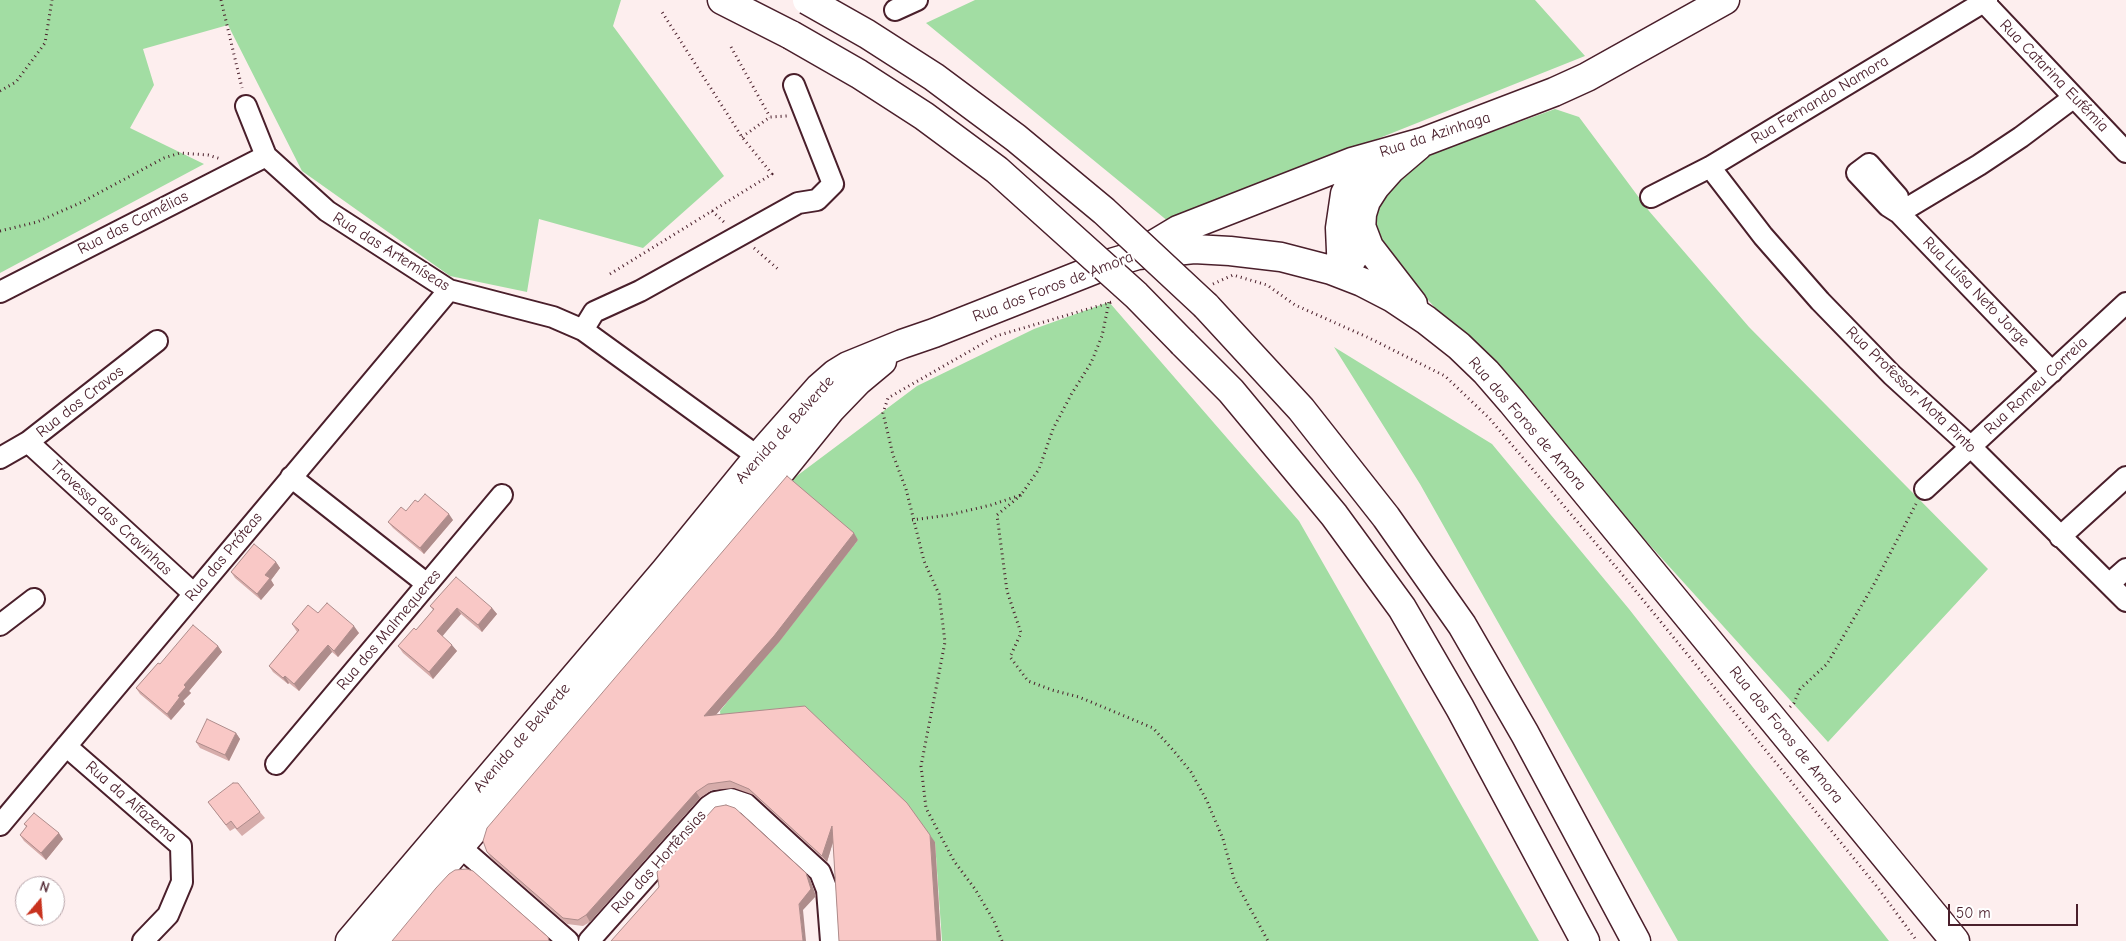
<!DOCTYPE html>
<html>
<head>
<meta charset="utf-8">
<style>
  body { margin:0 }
  #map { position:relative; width:2126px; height:941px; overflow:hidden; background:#fdeeee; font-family:"Comic Neue",sans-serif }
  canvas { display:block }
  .north { position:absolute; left:15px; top:876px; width:50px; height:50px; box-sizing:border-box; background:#fff; border:1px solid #b7a5aa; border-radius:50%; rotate:18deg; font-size:14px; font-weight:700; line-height:20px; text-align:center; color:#4a1f2b }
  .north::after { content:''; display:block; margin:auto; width:18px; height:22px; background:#c8321e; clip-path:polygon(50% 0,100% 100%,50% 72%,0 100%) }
  .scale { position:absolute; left:1948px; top:904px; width:130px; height:22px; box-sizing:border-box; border:2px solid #4a1f2b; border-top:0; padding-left:6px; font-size:15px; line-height:18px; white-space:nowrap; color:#4a1f2b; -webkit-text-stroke:4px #fff; paint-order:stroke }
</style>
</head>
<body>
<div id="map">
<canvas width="2126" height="941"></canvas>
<div class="north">N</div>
<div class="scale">50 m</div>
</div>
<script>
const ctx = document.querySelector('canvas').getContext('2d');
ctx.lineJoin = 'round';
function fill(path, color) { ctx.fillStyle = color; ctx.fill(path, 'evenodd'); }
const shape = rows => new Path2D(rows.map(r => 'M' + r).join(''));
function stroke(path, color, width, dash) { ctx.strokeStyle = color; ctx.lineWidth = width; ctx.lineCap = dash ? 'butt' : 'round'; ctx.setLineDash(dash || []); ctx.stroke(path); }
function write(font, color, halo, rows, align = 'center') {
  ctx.font = font + ' "Comic Neue",sans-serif'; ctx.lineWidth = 4; ctx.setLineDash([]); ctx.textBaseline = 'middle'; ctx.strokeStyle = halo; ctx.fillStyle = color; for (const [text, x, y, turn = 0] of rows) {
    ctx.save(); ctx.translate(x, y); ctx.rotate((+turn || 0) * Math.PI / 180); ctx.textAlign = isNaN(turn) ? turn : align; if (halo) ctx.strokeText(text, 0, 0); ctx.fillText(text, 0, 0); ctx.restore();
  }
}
const green = shape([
  [0,0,621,0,613,26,724,176,643,248,539,219,527,292,450,276,302,171,228,25,143,49,154,85,130,128,204,164,0,273],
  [975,0,1535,0,1585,56,1169,222,926,23],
  [1555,109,1579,117,1649,211,1749,327,1988,569,1828,742,1381,248,1370,207,1412,161],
  [1109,302,1299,521,1539,941,942,941,935,842,721,721,720,711,858,540,790,481,917,386,1034,329],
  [1334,347,1492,444,1629,609,1889,941,1678,941,1420,484]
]);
const path = shape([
  [221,0,242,88],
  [731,47,770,117],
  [0,91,16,82,45,43,52,0],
  [742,137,770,117,787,116],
  [712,211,725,223],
  [0,231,37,222,80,203,164,158,180,153,208,155,221,159],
  [754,248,779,270],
  [610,274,772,174,742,137,662,12],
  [1213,284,1233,275,1267,285,1295,305,1367,337,1445,376,1489,418,1621,573,1878,888,1917,941],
  [1021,495,997,515,1007,591,1021,633,1010,657,1028,681,1052,690,1079,697,1153,728,1173,750,1191,772,1207,801,1223,839,1234,879,1268,941],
  [912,520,949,515,991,505,1021,495,1039,469,1053,429,1072,393,1091,363,1102,336,1109,302],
  [1790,707,1794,703,1800,689,1827,664,1873,586,1916,504],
  [1002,941,994,921,975,889,954,861,926,808,921,766,945,642,939,594,924,561,906,489,893,455,883,413,888,398,996,336,1112,302]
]);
const street = shape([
  [1982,0,2126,152],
  [895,10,917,0],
  [246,106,266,156,327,211,449,290,553,317,583,330,768,464],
  [1710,167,1763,236,1820,301,1892,375,1971,447,2126,601],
  [1651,197,1710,167,1987,0],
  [1899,213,1898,197,1869,164,1857,173,1888,206,1899,213,2052,372],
  [1899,213,1979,165,2021,137,2073,98],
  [0,292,266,156],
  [583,330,594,312,640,291,798,203,817,200,833,184,794,85],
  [28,442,194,594],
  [0,458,28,442,157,341],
  [291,477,427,584],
  [1925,489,2126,303],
  [2060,537,2126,477],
  [2109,584,2126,569],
  [0,625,34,599],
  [66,746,181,846,182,882,168,915,143,941],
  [276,764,502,495],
  [0,825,449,290],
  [450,838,568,941],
  [589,941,709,806,715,802,731,799,746,804,820,872,827,890,831,941]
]);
const secondary = shape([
  [1361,226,1369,247,1413,304],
  [1143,251,1178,230,1352,162,1423,142,1554,92,1587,77,1725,0],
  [1342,274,1360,247,1362,214,1366,201,1375,187,1391,169,1418,146],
  [1342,274,1340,228,1345,194,1354,176,1374,157],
  [350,941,665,571,758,457,819,388,835,374,848,366,902,344,934,333,1111,263,1138,255,1194,249,1230,251,1281,257,1331,270,1362,282,1393,298,1426,320,1459,346,1486,372,1512,402,1955,941],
  [381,941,460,846,780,472,831,409,858,381,882,361]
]);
const highway = shape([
  [722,0,791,35],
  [1206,306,1301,409,1386,517,1462,625,1525,734,1636,941],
  [1183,343,1231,391,1334,515,1402,608,1460,708,1585,941]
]);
const highwayBridge = shape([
  [807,0,867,34,934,77,1016,138,1104,211,1206,306],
  [791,35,859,74,924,116,997,170,1136,295,1183,343]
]);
const wall = shape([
  [418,502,453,520,424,554,393,528,388,522,406,511],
  [858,540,779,642,715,715,935,842,941,941,839,941,833,842,827,862,754,795,734,788,712,790,700,798,590,922,583,926,567,924,491,858,487,852],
  [276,562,280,568,271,580,274,585,261,600,235,578,231,572],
  [430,606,492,608,497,614,482,632,461,614,442,636,457,651,433,679,403,653,398,646,416,630,433,610],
  [318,613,359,633,338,657,332,652,299,691,289,683,288,684,273,672,269,666,297,632,292,624],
  [218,646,222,652,189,691,191,693,183,701,185,704,171,720,140,694,136,688,160,664],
  [236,733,240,739,229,761,200,748,196,742],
  [208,802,260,812,265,818,242,836,235,828,230,831],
  [24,824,63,839,46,860,24,841,20,835,26,827]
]);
const shadedWall = shape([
  [449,514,453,520,424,554,420,548],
  [854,533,858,540,779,642,709,723,704,716],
  [276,562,280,568,271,580,274,585,261,600,257,594,265,575],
  [457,608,461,614,441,638,437,631],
  [492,608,497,614,482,632,478,625],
  [354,626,359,633,338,657,334,651],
  [328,645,332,652,299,691,294,684],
  [452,645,457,651,433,679,429,672],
  [218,646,222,652,189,691,191,693,183,701,185,704,171,720,167,714,184,685],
  [285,676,289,683,288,684,283,678],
  [236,733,240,739,229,761,225,755],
  [696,792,700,798,590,922,586,915],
  [832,826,836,832,827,862,822,856],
  [59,833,63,839,46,860,41,853],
  [930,835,935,842,941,941,937,941],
  [806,873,810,879,816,896,803,910,806,941,803,941,799,904]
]);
const building = shape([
  [787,476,854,533,774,636,704,716,805,706,907,803,930,835,937,941,839,941,832,826,822,856,749,789,730,781,708,784,696,792,586,915,578,920,563,918,487,852,483,841,487,828,787,476],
  [425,494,449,514,420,548,388,522,401,507,406,511,415,500,418,502,425,494],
  [254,544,276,562,265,575,270,578,257,594,231,572,254,544],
  [456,577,492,608,478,625,457,608,437,631,452,645,429,672,398,646,414,628,416,630,434,609,430,606,456,577],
  [327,603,354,626,334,651,328,645,294,684,285,676,283,678,269,666,299,630,292,624,308,605,318,613,327,603],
  [193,625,218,646,184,685,186,687,178,696,180,697,167,714,136,688,158,663,160,664,193,625],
  [207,719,236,733,225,755,196,742,207,719],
  [233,783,238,783,260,812,237,829,231,821,226,825,208,802,233,783],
  [726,805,735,808,806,873,811,889,799,904,803,941,611,941,659,887,657,872,715,807,726,805],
  [34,813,59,833,41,853,20,835,27,826,24,824,34,813],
  [467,869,473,871,548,937,549,941,392,941,436,888,449,874,455,870,467,869]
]);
const streetNames = [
  ["Rua Catarina Eufémia",2054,76,46],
  ["Rua Fernando Namora",1820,100,-31],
  ["Rua da Azinhaga",1435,135,-18],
  ["Rua das Camélias",133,223,-27],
  ["Rua das Artemíseas",391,252,32],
  ["Rua dos Foros de Amora",1053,287,-21],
  ["Rua Luísa Neto Jorge",1976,292,46],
  ["Rua Romeu Correia",2036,386,-43],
  ["Rua Professor Mota Pinto",1911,390,44],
  ["Rua dos Cravos",80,402,-38],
  ["Rua dos Foros de Amora",1527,424,49],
  ["Avenida de Belverde",785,430,-48],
  ["Travessa das Cravinhas",111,518,43],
  ["Rua das Próteas",224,557,-50],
  ["Rua dos Malmequeres",389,630,-50],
  ["Rua dos Foros de Amora",1786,735,51],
  ["Avenida de Belverde",522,738,-49],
  ["Rua da Alfazema",131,802,41],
  ["Rua das Hortênsias",659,862,-48]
];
fill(green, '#a2dda3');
stroke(street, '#4a1f2b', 24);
stroke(secondary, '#4a1f2b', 31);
stroke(highway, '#4a1f2b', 31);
stroke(path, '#4a1f2b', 3, [1, 4]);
stroke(street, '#fff', 20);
stroke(secondary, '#fff', 28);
stroke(highway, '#fff', 28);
stroke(highwayBridge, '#4a1f2b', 31, []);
stroke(highwayBridge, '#fff', 28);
fill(wall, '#d6acaa');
fill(shadedWall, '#ae8c8b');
fill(building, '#f9c8c6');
stroke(building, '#ae8c8b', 1);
write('16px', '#4a1f2b', '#fff', streetNames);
</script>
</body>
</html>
